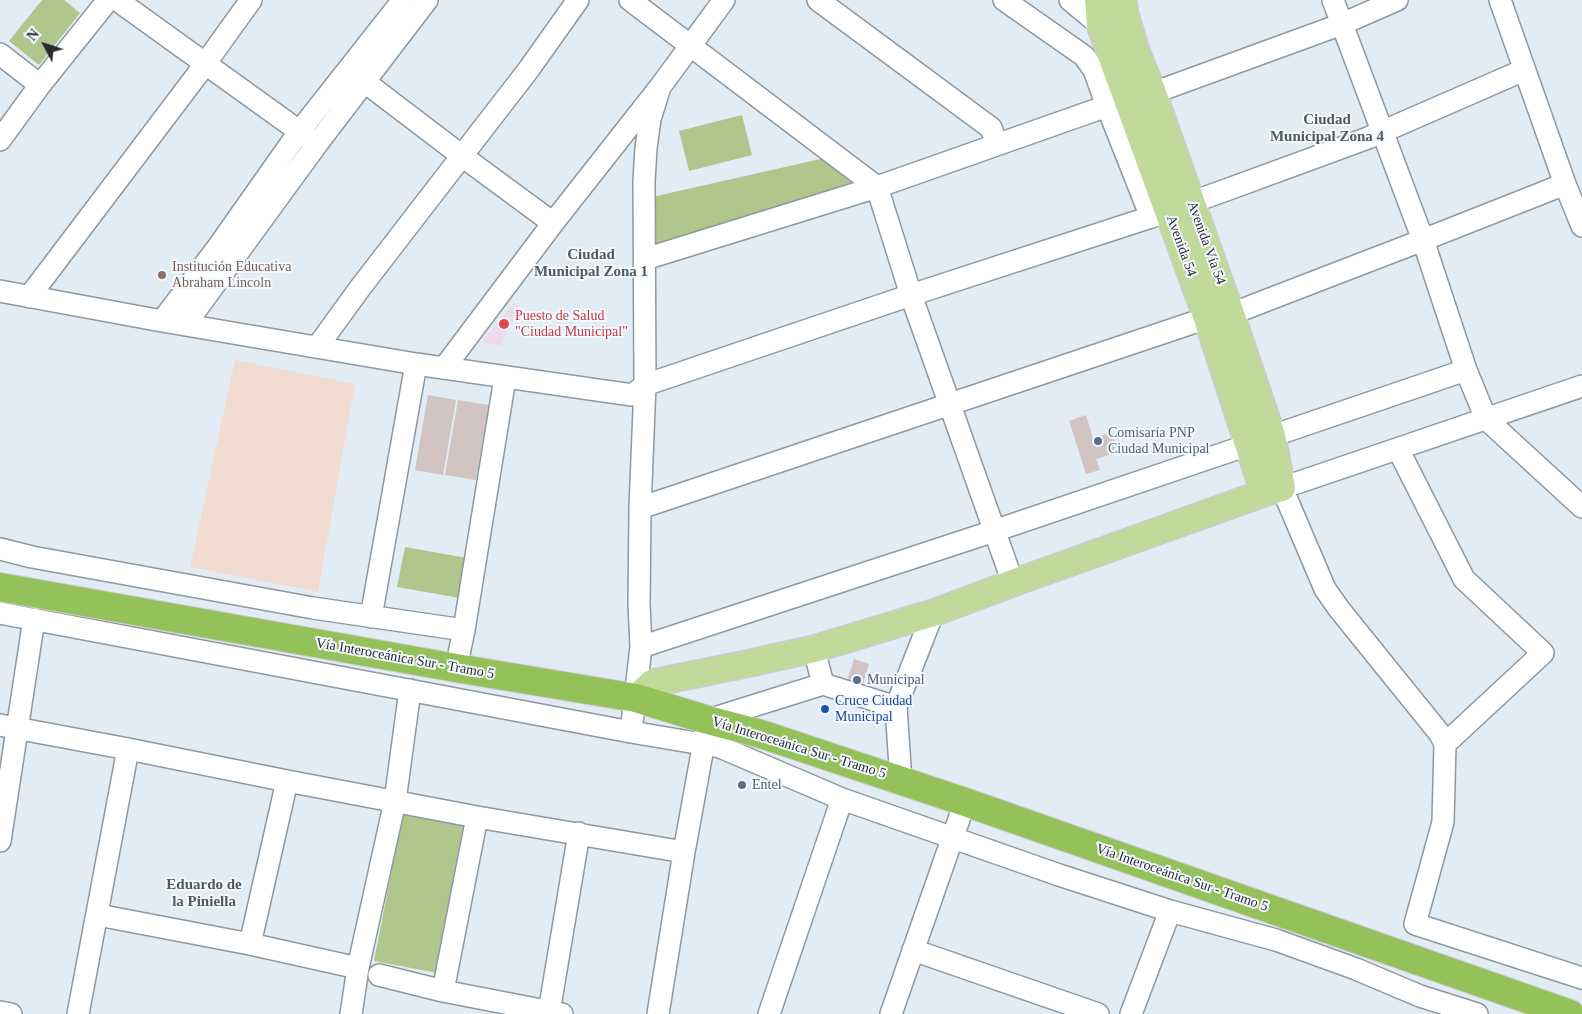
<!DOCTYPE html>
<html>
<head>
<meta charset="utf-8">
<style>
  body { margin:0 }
  #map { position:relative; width:1582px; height:1014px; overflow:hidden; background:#e2ecf5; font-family:"Times New Roman",serif }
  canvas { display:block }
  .north { position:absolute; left:20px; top:20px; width:50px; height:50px; -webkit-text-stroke:4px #f3f9fe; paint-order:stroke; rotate:310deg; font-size:14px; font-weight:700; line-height:20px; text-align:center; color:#272a2e }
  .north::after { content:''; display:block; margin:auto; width:18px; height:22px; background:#272a2e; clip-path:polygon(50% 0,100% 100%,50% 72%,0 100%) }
</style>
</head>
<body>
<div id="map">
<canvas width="1582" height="1014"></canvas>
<div class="north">N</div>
</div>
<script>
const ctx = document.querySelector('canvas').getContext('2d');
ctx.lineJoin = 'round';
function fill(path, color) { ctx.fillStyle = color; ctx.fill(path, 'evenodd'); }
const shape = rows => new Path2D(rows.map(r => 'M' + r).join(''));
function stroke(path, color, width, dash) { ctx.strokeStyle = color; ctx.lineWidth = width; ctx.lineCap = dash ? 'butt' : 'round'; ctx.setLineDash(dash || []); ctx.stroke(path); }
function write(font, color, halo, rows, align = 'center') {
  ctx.font = font + ' "Times New Roman",serif'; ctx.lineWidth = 4; ctx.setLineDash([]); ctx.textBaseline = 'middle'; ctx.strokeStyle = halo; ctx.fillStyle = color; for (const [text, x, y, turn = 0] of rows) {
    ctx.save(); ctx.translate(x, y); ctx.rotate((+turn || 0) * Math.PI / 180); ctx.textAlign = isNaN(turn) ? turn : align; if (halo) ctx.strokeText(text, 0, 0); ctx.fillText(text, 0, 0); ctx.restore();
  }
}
const industrial = shape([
  [235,360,355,384,318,592,190,567]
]);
const medical = shape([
  [514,303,520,305,501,346,482,342]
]);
const green = shape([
  [42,0,64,0,80,13,39,65,9,41],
  [742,115,752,155,689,171,679,131],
  [825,158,855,178,854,187,727,226,651,245,652,197],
  [405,547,467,558,460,598,397,587],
  [403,812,466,824,437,973,374,961]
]);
const building = shape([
  [428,395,456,400,443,475,415,470],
  [458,400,489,405,476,480,445,475],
  [1086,415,1093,438,1112,432,1118,452,1096,459,1100,470,1086,474,1069,421],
  [854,659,869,664,859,697,843,693]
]);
const minor = shape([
  [117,0,310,139],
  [630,0,877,187,911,295,1013,583],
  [818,0,991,128,997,144],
  [1004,0,1084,56,1094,70,1107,106,1151,217],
  [1070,0,1100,25],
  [1333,0,1423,240,1466,370,1486,419,1582,507],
  [1500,0,1565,184,1582,226],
  [0,54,40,85],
  [365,82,462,156,553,223],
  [1153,93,1342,24,1397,0],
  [0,140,40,85,108,0],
  [645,259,877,187,1107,106],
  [0,291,162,321,416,364,632,395,645,385,911,295,1151,217,1226,190,1368,138,1524,70],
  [29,297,197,75,251,0],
  [1231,314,1423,240,1565,184],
  [162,321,218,247,299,132,403,0],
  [185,325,317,144,427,0],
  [318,346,360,288,529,69,578,0],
  [444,368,553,223,660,87,724,0],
  [1582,386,1282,488,1325,589,1339,609,1440,734,1445,744,1443,822,1415,924,1582,978],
  [1272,436,1466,370],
  [1398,449,1464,579,1543,653,1445,744],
  [640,508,1207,318],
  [0,549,32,557,313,608,464,630],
  [0,613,631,732,720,747,842,799,1059,875,1170,911,1276,940,1356,969,1420,996,1477,1014],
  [371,617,416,364],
  [641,647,994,531,1248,445],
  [814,649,823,684],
  [456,668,464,630,505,378],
  [896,707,933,613],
  [0,725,128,749,287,781,477,817,684,852],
  [631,732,641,647,639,604,640,508,645,385,644,181,646,148,650,119,660,87],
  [0,841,34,619],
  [98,915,250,944,358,968],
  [250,944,287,781],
  [913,950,1098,1014],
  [379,975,443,991,562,1014],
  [443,991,477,817],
  [0,1012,11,1014],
  [549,1012,579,833],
  [78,1014,128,749],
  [351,1014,358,968,395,801,410,690],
  [658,1014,684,852,708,720,823,684,896,707,901,781],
  [769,1014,842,799],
  [891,1014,965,802],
  [1131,1014,1170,911]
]);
const major = shape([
  [1098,0,1100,25,1207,318,1264,493],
  [636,698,652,683,741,665,814,649,933,613,1013,583,1264,493,1282,488,1272,436,1231,314,1153,93,1136,51,1125,14,1123,0]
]);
const highway = shape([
  [0,587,456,668,636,698,708,720,761,734,965,802,1570,1014]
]);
const markers = [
  [162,275,5,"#8d6e63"],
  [504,324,6,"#e0444e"],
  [1098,441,5,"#5c6f8a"],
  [857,680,5,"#5c6f8a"],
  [825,709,5,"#1a4fb4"],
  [742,785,5,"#5c6f8a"]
];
const streetNames = [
  ["Avenida Vía 54",1206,243,70],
  ["Avenida 54",1181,246,70],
  ["Vía Interoceánica Sur - Tramo 5",405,659,10],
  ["Vía Interoceánica Sur - Tramo 5",799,748,17],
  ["Vía Interoceánica Sur - Tramo 5",1182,878,19]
];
const educationNames = [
  ["Institución Educativa",172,267],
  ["Abraham Lincoln",172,283]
];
const healthNames = [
  ["Puesto de Salud",515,316],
  ["\"Ciudad Municipal\"",515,332]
];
const serviceNames = [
  ["Comisaría PNP",1108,433],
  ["Ciudad Municipal",1108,449],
  ["Municipal",867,680],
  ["Entel",752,785]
];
const transitNames = [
  ["Cruce Ciudad",835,701],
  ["Municipal",835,717]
];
const neighbourhoodNames = [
  ["Ciudad",1327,120],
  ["Municipal Zona 4",1327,137],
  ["Ciudad",591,255],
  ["Municipal Zona 1",591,272],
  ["Eduardo de",204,885],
  ["la Piniella",204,902]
];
fill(industrial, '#f2dbd0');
fill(medical, '#eddaea');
fill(green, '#afc68d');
fill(building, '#d2c4c2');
stroke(minor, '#8e98a0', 24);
stroke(major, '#cbcccd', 29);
stroke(highway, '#cbcccd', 30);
stroke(minor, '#fff', 21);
stroke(major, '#bfda9b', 26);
stroke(highway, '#94c159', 28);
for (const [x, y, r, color] of markers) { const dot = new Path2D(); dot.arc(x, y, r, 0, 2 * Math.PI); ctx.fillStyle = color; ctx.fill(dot); stroke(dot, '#f3f9fe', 2); }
write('14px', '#272a2e', '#f3f9fe', streetNames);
write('14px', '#785e54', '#f3f9fe', educationNames, 'left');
write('14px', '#be3a42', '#f3f9fe', healthNames, 'left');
write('14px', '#4e5e75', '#f3f9fe', serviceNames, 'left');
write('14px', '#164399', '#f3f9fe', transitNames, 'left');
write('bold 15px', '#505960', '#f3f9fe', neighbourhoodNames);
</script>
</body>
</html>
